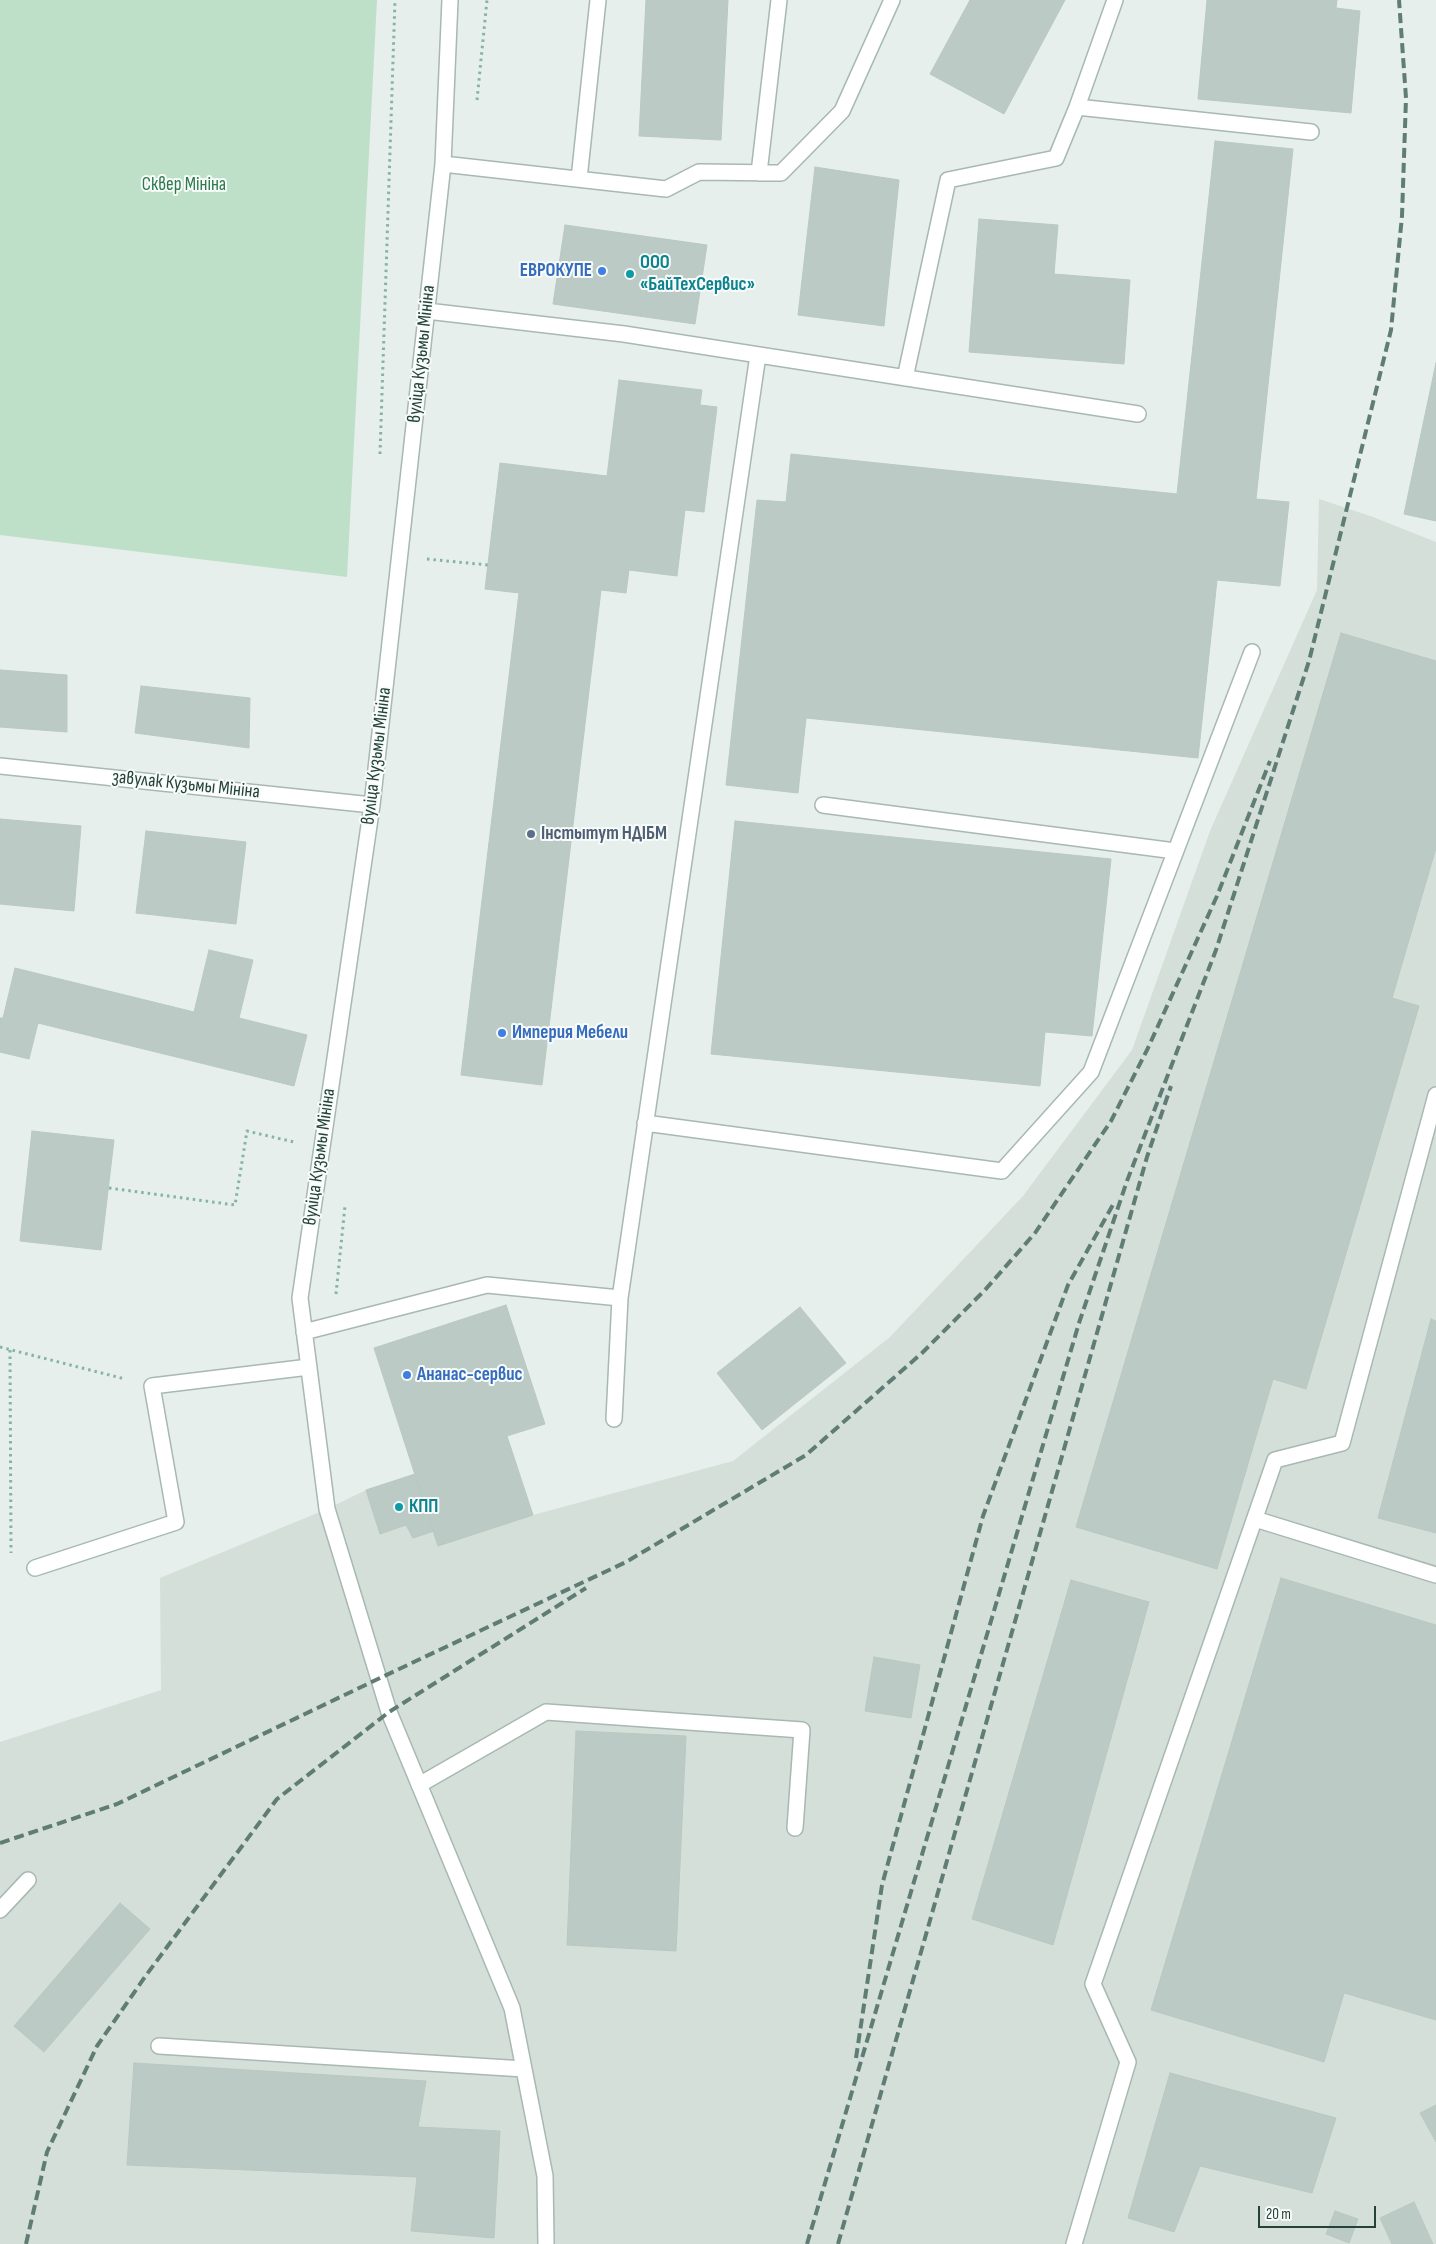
<!DOCTYPE html>
<html>
<head>
<meta charset="utf-8">
<style>
  body { margin:0 }
  #map { position:relative; width:1436px; height:2244px; overflow:hidden; background:#e6efeb; font-family:"Sofia Sans Condensed",sans-serif }
  canvas { display:block }
  .scale { position:absolute; left:1258px; top:2206px; width:118px; height:22px; box-sizing:border-box; border:2px solid #24423a; border-top:0; padding-left:6px; font-size:15px; line-height:18px; white-space:nowrap; color:#24423a; -webkit-text-stroke:4px #f7fbf9; paint-order:stroke }
</style>
</head>
<body>
<div id="map">
<canvas width="1436" height="2244"></canvas>
<div class="scale">20 m</div>
</div>
<script>
const ctx = document.querySelector('canvas').getContext('2d');
ctx.lineJoin = 'round';
function fill(path, color) { ctx.fillStyle = color; ctx.fill(path, 'evenodd'); }
const shape = rows => new Path2D(rows.map(r => 'M' + r).join(''));
function stroke(path, color, width, dash) { ctx.strokeStyle = color; ctx.lineWidth = width; ctx.lineCap = dash ? 'butt' : 'round'; ctx.setLineDash(dash || []); ctx.stroke(path); }
function write(font, color, halo, rows, align = 'center') {
  ctx.font = font + ' "Sofia Sans Condensed",sans-serif'; ctx.lineWidth = 4; ctx.setLineDash([]); ctx.textBaseline = 'middle'; ctx.strokeStyle = halo; ctx.fillStyle = color; for (const [text, x, y, turn = 0] of rows) {
    ctx.save(); ctx.translate(x, y); ctx.rotate((+turn || 0) * Math.PI / 180); ctx.textAlign = isNaN(turn) ? turn : align; if (halo) ctx.strokeText(text, 0, 0); ctx.fillText(text, 0, 0); ctx.restore();
  }
}
const built = shape([
  [1319,499,1373,517,1436,542,1436,2244,0,2244,0,1742,161,1690,160,1578,327,1509,366,1490,415,1474,533,1515,733,1461,890,1337,1023,1196,1132,1050,1210,831,1317,590]
]);
const green = shape([
  [0,0,377,0,347,577,0,535]
]);
const building = shape([
  [646,0,728,0,721,140,639,136,646,0],
  [970,0,1065,0,1004,114,930,74,970,0],
  [1207,0,1337,0,1336,8,1360,11,1351,113,1198,99,1207,0],
  [1215,141,1293,149,1256,499,1289,502,1280,586,1217,580,1198,758,806,718,798,793,726,785,757,500,786,502,791,454,1177,494,1215,141],
  [815,167,899,180,884,326,798,315,815,167],
  [979,219,1058,225,1054,274,1130,280,1124,364,969,352,979,219],
  [565,225,707,245,695,324,553,304,565,225],
  [1436,363,1436,521,1404,514,1436,363],
  [619,380,702,390,700,405,717,407,704,512,685,510,677,576,629,570,626,593,601,590,542,1085,461,1075,519,593,485,589,500,463,607,476,619,380],
  [1341,633,1436,661,1436,848,1392,998,1419,1006,1306,1389,1273,1379,1217,1569,1076,1527,1341,633],
  [0,670,67,675,67,732,0,727,0,670],
  [141,686,250,698,249,748,135,733,141,686],
  [0,819,81,826,74,911,0,904,0,819],
  [735,821,1111,859,1092,1036,1045,1032,1040,1086,711,1054,735,821],
  [146,831,246,842,236,924,136,913,146,831],
  [209,950,253,960,239,1018,307,1035,294,1086,38,1023,29,1059,0,1052,0,1018,3,1018,15,968,194,1012,209,950],
  [32,1131,114,1140,101,1250,20,1241,32,1131],
  [506,1305,545,1424,507,1436,533,1515,438,1546,374,1348,506,1305],
  [800,1307,846,1363,762,1430,717,1373,800,1307],
  [1431,1319,1436,1321,1436,1533,1378,1518,1431,1319],
  [415,1474,434,1531,413,1538,406,1525,380,1534,366,1490,415,1474],
  [1281,1578,1436,1625,1436,2020,1344,1993,1324,2062,1151,2010,1281,1578],
  [1071,1580,1149,1602,1053,1945,972,1919,1071,1580],
  [874,1657,920,1665,911,1718,865,1711,874,1657],
  [576,1731,686,1736,676,1951,567,1945,576,1731],
  [120,1903,150,1929,44,2052,14,2026,120,1903],
  [134,2063,426,2081,418,2127,500,2131,494,2238,411,2231,417,2177,127,2165,134,2063],
  [1170,2073,1336,2118,1312,2193,1200,2166,1174,2232,1128,2218,1170,2073],
  [1436,2105,1436,2142,1420,2113,1436,2105],
  [1414,2202,1433,2244,1392,2244,1380,2218,1414,2202],
  [1335,2211,1358,2219,1349,2243,1326,2234,1335,2211]
]);
const path = shape([
  [477,100,487,0],
  [380,454,395,0],
  [427,559,488,565],
  [109,1188,235,1205,247,1131,294,1142],
  [336,1294,345,1206],
  [0,1347,125,1379],
  [10,1350,11,1553]
]);
const minor = shape([
  [450,0,443,164,372,805,300,1298,327,1509,389,1712,512,2008,545,2176,546,2244],
  [1077,107,1311,132],
  [443,164,666,189,699,172,781,173,842,111,892,0],
  [759,173,779,0],
  [579,179,598,0],
  [427,311,624,334,1138,414],
  [905,378,948,180,1056,158,1077,107,1115,0],
  [0,766,372,805],
  [823,805,1175,851],
  [645,1123,1002,1171,1091,1072,1252,652],
  [620,1298,758,355],
  [304,1332,487,1285,620,1298,614,1419],
  [1255,1519,1436,1575],
  [35,1568,176,1522,152,1386,309,1367],
  [419,1785,546,1712,802,1730,795,1828],
  [0,1910,28,1880],
  [159,2046,524,2069],
  [1074,2244,1128,2062,1093,1984,1275,1460,1342,1443,1436,1095]
]);
const rail = shape([
  [0,1843,117,1804,380,1678,626,1562,806,1455,922,1353,985,1290,1035,1233,1111,1121,1148,1048,1217,896,1270,761],
  [856,2058,882,1885,983,1516,1068,1285,1114,1203],
  [26,2244,47,2152,97,2046,147,1974,277,1799,389,1712,586,1588],
  [807,2244,1079,1323,1127,1181,1216,950,1309,661,1391,330,1402,216,1406,98,1399,0],
  [838,2244,1147,1157,1171,1086]
]);
const markers = [
  [602,271,5,"#3f7fe0"],
  [630,274,5,"#0f9aa8"],
  [531,834,5,"#5c6f8a"],
  [502,1033,5,"#3f7fe0"],
  [407,1375,5,"#3f7fe0"],
  [399,1507,5,"#0f9aa8"]
];
const parkNames = [
  ["Сквер Мініна",184,185]
];
const cultureNames = [
  ["ООО",640,263],
  ["«БайТехСервис»",640,285],
  ["КПП",409,1507]
];
const shopNames = [
  ["ЕВРОКУПЕ",592,271,"right"],
  ["Империя Мебели",512,1033],
  ["Ананас-сервис",417,1375]
];
const streetNames = [
  ["вуліца Кузьмы Мініна",422,354,-84],
  ["вуліца Кузьмы Мініна",377,756,-83],
  ["завулак Кузьмы Мініна",186,785,6],
  ["вуліца Кузьмы Мініна",320,1157,-82]
];
const serviceNames = [
  ["Інстытут НДІБМ",541,834]
];
fill(built, '#d4dfda');
fill(green, '#bfe0c8');
fill(building, '#bbcac4');
stroke(building, '#b8c9c2', 1);
stroke(minor, '#a8b8b2', 18);
stroke(path, '#86b3a5', 3, [2.5, 4]);
stroke(minor, '#fff', 15);
stroke(rail, '#5f7d75', 4, [10, 5]);
for (const [x, y, r, color] of markers) { const dot = new Path2D(); dot.arc(x, y, r, 0, 2 * Math.PI); ctx.fillStyle = color; ctx.fill(dot); stroke(dot, '#f7fbf9', 2); }
write('19px', '#2d7a4b', '#f7fbf9', parkNames);
write('bold 19px', '#0d838f', '#f7fbf9', cultureNames, 'left');
write('bold 19px', '#366cbe', '#f7fbf9', shopNames, 'left');
write('19px', '#24423a', '#f7fbf9', streetNames);
write('bold 19px', '#4e5e75', '#f7fbf9', serviceNames, 'left');
</script>
</body>
</html>
